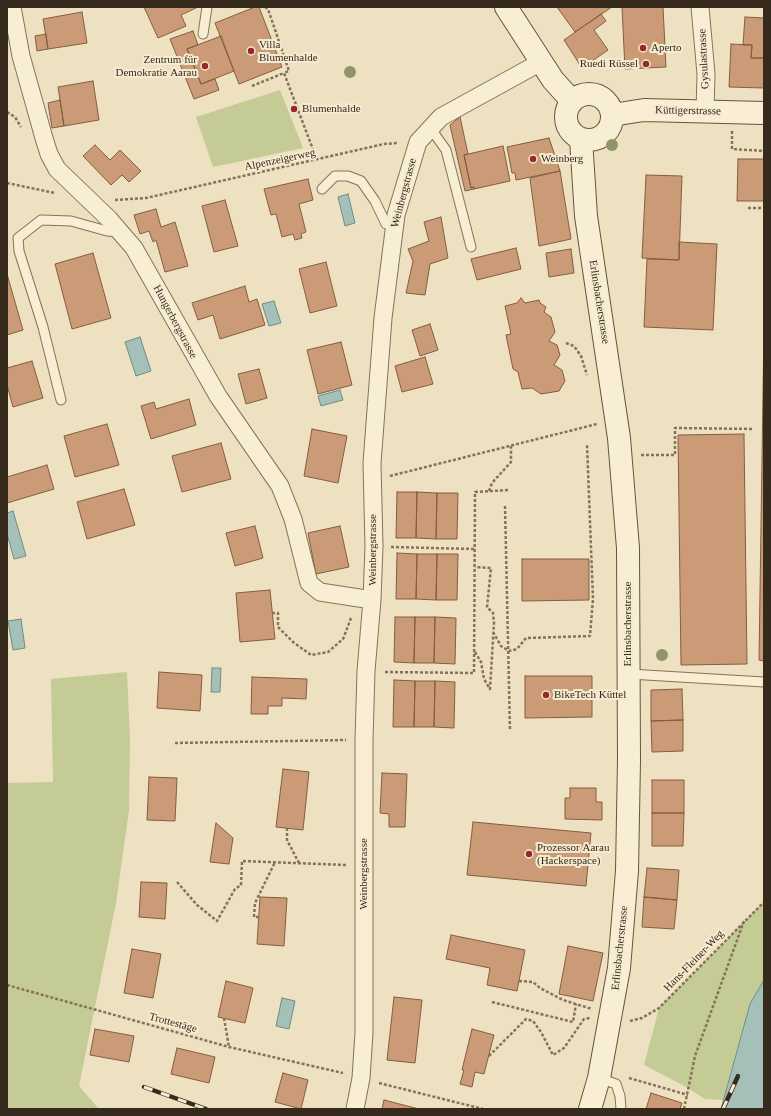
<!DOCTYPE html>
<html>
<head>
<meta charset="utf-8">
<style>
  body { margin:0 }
  #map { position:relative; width:771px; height:1116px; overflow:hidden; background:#ede1c1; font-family:Georgia,serif }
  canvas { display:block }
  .frame { position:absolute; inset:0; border:8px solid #362a1d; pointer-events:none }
</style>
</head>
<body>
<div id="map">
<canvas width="771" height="1116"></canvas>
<div class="frame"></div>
</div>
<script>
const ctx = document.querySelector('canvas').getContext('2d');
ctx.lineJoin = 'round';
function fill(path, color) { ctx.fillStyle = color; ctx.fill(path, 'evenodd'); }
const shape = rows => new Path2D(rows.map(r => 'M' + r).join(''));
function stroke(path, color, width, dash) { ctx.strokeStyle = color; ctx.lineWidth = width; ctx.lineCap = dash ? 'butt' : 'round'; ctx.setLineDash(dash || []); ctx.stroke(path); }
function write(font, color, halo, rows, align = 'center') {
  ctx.font = font + ' Georgia,serif'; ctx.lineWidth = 4; ctx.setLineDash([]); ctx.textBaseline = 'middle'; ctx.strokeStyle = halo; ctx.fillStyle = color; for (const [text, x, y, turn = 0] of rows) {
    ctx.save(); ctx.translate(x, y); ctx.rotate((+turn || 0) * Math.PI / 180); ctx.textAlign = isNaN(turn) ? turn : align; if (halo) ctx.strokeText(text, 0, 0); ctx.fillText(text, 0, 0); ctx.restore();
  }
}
const green = shape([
  [280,90,303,148,213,167,196,117],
  [127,672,130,739,129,810,116,903,79,1086,99,1109,7,1109,7,783,53,782,51,679],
  [764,902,764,980,750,1004,723,1100,705,1099,688,1088,644,1065,659,1008]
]);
const water = shape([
  [348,194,355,223,345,226,338,197,348,194],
  [274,301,281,323,269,326,262,304,274,301],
  [140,337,151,371,136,376,125,342,140,337],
  [340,390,343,400,321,406,318,396,340,390],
  [13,511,26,556,14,559,7,534,7,513,13,511],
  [21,619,25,648,13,650,8,621,21,619],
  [212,668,221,668,220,692,211,692,212,668],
  [764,980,764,1109,721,1109,750,1004,764,980],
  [282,998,295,1001,289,1029,276,1026,282,998]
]);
const building = shape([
  [144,7,198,7,181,15,186,26,158,38,144,7],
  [255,7,259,7,282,67,239,84,215,23,255,7],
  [557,7,612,7,575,32,557,7],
  [622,7,663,7,666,67,625,69,622,7],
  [82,12,87,43,48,49,43,19,82,12],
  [601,14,606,21,594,30,608,50,582,68,564,40,601,14],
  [745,17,764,18,764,58,751,58,752,45,743,45,745,17],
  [193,31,198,45,187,49,201,84,215,79,219,90,194,99,170,39,193,31],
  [46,34,48,49,37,51,35,36,46,34],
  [221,36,234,71,201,84,187,49,221,36],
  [731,44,752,45,751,58,764,58,764,88,729,87,731,44],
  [93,81,99,120,64,126,58,87,93,81],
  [60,100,64,126,52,128,48,103,60,100],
  [460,117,468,154,464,155,471,188,474,187,474,189,465,191,450,125,460,117],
  [549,138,560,171,516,180,515,173,512,173,507,147,549,138],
  [95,145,110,160,120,150,141,171,129,182,122,175,111,185,83,156,95,145],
  [503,146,510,181,474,189,474,187,471,188,464,155,503,146],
  [738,159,764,159,764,201,737,201,738,159],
  [560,171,571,239,539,246,530,178,560,171],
  [646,175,682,176,679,260,642,258,646,175],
  [308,179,313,200,299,204,306,232,301,234,302,238,295,240,293,234,282,237,276,214,271,215,264,189,308,179],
  [225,200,238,246,214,252,202,206,225,200],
  [156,209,161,227,175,222,188,266,165,272,156,240,153,242,149,231,140,234,134,215,156,209],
  [441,217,448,258,430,264,425,295,406,293,413,261,408,249,429,241,424,222,441,217],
  [679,242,717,244,713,330,644,327,647,259,679,260,679,242],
  [516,248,521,269,477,280,471,259,516,248],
  [571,249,574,273,549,277,546,253,571,249],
  [93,253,111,318,72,329,55,264,93,253],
  [326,262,337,306,310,313,299,269,326,262],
  [7,274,23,330,7,335,7,274],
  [245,286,249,302,257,299,265,325,220,339,213,315,198,320,192,303,245,286],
  [521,298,525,303,539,300,540,303,546,307,544,312,551,317,555,332,549,341,557,345,560,355,554,365,562,370,565,381,559,391,541,394,532,388,522,389,518,372,513,369,506,335,511,334,505,306,517,303,521,298],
  [430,324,438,350,420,356,412,330,430,324],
  [764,327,764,661,759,660,764,327],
  [341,342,352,385,318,394,307,350,341,342],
  [425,357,433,384,402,392,395,366,425,357],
  [32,361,43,398,13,407,7,385,7,368,32,361],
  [259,369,267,398,246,404,238,374,259,369],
  [189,399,196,425,151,439,141,406,154,402,156,409,189,399],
  [107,424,119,465,75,477,64,436,107,424],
  [312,429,347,436,338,483,304,476,312,429],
  [744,434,747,664,681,665,678,435,744,434],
  [221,443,231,479,182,492,172,456,221,443],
  [47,465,54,489,7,503,7,477,47,465],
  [124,489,135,525,87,539,77,502,124,489],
  [397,492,417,492,416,538,396,538,397,492],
  [417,492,437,493,436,539,416,538,417,492],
  [437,493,458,493,457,539,436,539,437,493],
  [255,526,263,558,235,566,226,533,255,526],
  [340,526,349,567,316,574,308,533,340,526],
  [397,553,417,554,416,599,396,599,397,553],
  [417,554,437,554,436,600,416,599,417,554],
  [437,554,458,554,457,600,436,600,437,554],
  [522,559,589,559,589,600,522,601,522,559],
  [270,590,275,639,240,642,236,593,270,590],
  [395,617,415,617,414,663,394,662,395,617],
  [415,617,435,617,434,663,414,663,415,617],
  [435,617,456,618,455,664,434,663,435,617],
  [159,672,202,675,200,711,157,708,159,672],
  [525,676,592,676,592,717,525,718,525,676],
  [252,677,307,679,306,699,282,698,282,706,268,706,268,714,251,714,252,677],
  [394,680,415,681,414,727,393,727,394,680],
  [415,681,435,681,434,727,414,727,415,681],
  [435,681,455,682,454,728,434,727,435,681],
  [682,689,683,720,651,721,651,690,682,689],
  [683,720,683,751,652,752,651,721,683,720],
  [283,769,309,772,303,830,276,827,283,769],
  [382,773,407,774,405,827,389,827,389,814,380,813,382,773],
  [149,777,177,778,175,821,147,820,149,777],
  [652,780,684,780,684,813,652,813,652,780],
  [570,788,596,788,596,802,602,802,602,820,565,819,565,798,570,798,570,788],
  [652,813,684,813,683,846,652,846,652,813],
  [473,822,591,833,586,886,467,875,473,822],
  [216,823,233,838,229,864,210,862,216,823],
  [647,868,679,870,677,900,644,897,647,868],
  [141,882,167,883,165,919,139,917,141,882],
  [260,897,287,898,284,946,257,944,260,897],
  [644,897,677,900,674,929,642,927,644,897],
  [451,935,525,950,517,991,487,985,490,968,446,959,451,935],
  [568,946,603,953,593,1001,559,994,568,946],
  [132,949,161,954,153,998,124,993,132,949],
  [226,981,253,988,245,1023,218,1017,226,981],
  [394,997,422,1000,415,1063,387,1060,394,997],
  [95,1029,134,1036,129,1062,90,1055,95,1029],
  [472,1029,494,1035,484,1074,475,1072,472,1087,460,1084,464,1070,462,1070,472,1029],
  [177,1048,215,1057,209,1083,171,1074,177,1048],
  [283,1073,308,1080,301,1109,275,1102,283,1073],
  [651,1093,682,1103,680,1109,646,1109,651,1093],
  [384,1100,419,1109,382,1109,384,1100]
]);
const path = shape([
  [265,7,268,9,289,71,284,73],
  [252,86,284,73,317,160],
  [7,112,15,117,21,127],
  [732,131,732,149,764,151],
  [7,183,55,193],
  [115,200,146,198,384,144,398,143],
  [748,208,764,208],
  [566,343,574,346,581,356,587,375],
  [641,455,675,455,675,428,754,429],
  [390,476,597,424],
  [489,491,492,483,511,462,511,446],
  [505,506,510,731],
  [391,547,475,549],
  [272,613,278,613,278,627,293,642,311,655,328,652,343,639,351,618],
  [493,632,501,646,509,651,517,649,526,638,590,636,593,599,587,444],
  [475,652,481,662,484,679,490,689,494,623,493,613,487,607,491,568,475,567],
  [385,672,474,673,475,492,509,490],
  [175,743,346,740],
  [287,828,287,840,299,863],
  [177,882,197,905,217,921,235,889,241,885,242,861,346,865],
  [259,917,254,917,255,903,275,862],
  [519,981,533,982,540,988,563,1000,592,1009],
  [7,985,229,1047,343,1073],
  [492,1002,573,1022,576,1004],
  [224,1018,229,1047],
  [630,1021,642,1018,659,1008,764,902],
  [489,1056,526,1019,533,1021,541,1032,553,1055,564,1048,584,1019,590,1018],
  [629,1078,688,1095],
  [379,1083,483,1109],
  [684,1109,695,1056,744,921]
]);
const lane = shape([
  [203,34,207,7],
  [431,129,446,150,471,247],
  [322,189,335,176,348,176,361,181,375,201,386,224,394,225],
  [61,400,43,327,19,251,18,238,41,220,71,221,107,231,119,232],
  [629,674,764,682],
  [599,1078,616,1084,620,1096,621,1109]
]);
const street = shape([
  [12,7,21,56,44,138,49,154,57,169,109,219,134,248,218,396,280,486,293,519,309,583,320,592,372,600],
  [700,7,706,74,705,112],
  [355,1109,361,1078,364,1033,364,740,366,671,372,600,374,546,372,463,383,318,396,215,418,142,441,117,541,62]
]);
const secondary = shape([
  [506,7,553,80,572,101],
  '566 117a23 23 0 1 1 46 0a23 23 0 1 1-46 0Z',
  [612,115,644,110,764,113],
  [581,139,586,216,619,438,628,548,629,760,627,871,619,968,599,1078,590,1109]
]);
const rail = shape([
  [144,1087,206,1109],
  [723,1109,738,1076]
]);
const trees = [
  [350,72],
  [612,145],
  [662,655]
];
const markers = [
  [643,48,4,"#952a29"],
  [251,51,4,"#952a29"],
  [646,64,4,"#952a29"],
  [205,66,4,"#952a29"],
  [294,109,4,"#952a29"],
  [533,159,4,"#952a29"],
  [546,695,4,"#952a29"],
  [529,854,4,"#952a29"]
];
const poiNames = [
  ["Villa",259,45],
  ["Blumenhalde",259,58],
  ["Aperto",651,48],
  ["Zentrum für",197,60,"right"],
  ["Demokratie Aarau",197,73,"right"],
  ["Ruedi Rüssel",638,64,"right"],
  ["Blumenhalde",302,109],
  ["Weinberg",541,159],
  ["BikeTech Küttel",554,695],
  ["Prozessor Aarau",537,848],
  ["(Hackerspace)",537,861]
];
const streetNames = [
  ["Gysulastrasse",704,59,-93],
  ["Küttigerstrasse",688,111,1],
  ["Alpenzeigerweg",280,160,-12],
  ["Weinbergstrasse",404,193,-75],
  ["Erlinsbacherstrasse",599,302,81],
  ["Hungerbergstrasse",175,322,62],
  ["Weinbergstrasse",373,550,-90],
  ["Erlinsbacherstrasse",628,624,-90],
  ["Weinbergstrasse",364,874,-90],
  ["Erlinsbacherstrasse",620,948,-84],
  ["Hans-Fleiner-Weg",694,961,-46],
  ["Trottestäge",173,1023,15]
];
fill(green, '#c4cb95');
fill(water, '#a4c0b8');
stroke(water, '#6b8d85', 1);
fill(building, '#cb9b77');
stroke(building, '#855c3f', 1);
stroke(lane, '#877259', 11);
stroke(street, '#877259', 19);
stroke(secondary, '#68533c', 24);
stroke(path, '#877259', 2.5, [3, 2]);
stroke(lane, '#f8eed4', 9);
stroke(street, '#f8eed4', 17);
stroke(secondary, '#f8eed4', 22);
stroke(rail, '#362a1d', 4.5);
stroke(rail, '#f5ebd0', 3, [9]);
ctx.fillStyle = '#91936b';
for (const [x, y] of trees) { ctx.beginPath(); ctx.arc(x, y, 6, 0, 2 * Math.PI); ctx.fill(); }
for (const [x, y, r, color] of markers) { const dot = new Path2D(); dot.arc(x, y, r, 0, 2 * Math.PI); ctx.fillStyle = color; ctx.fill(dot); stroke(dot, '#f5ebd0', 1.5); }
write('11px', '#362a1d', '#f5ebd0', poiNames, 'left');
write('11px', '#362a1d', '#f5ebd0', streetNames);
</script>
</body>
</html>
